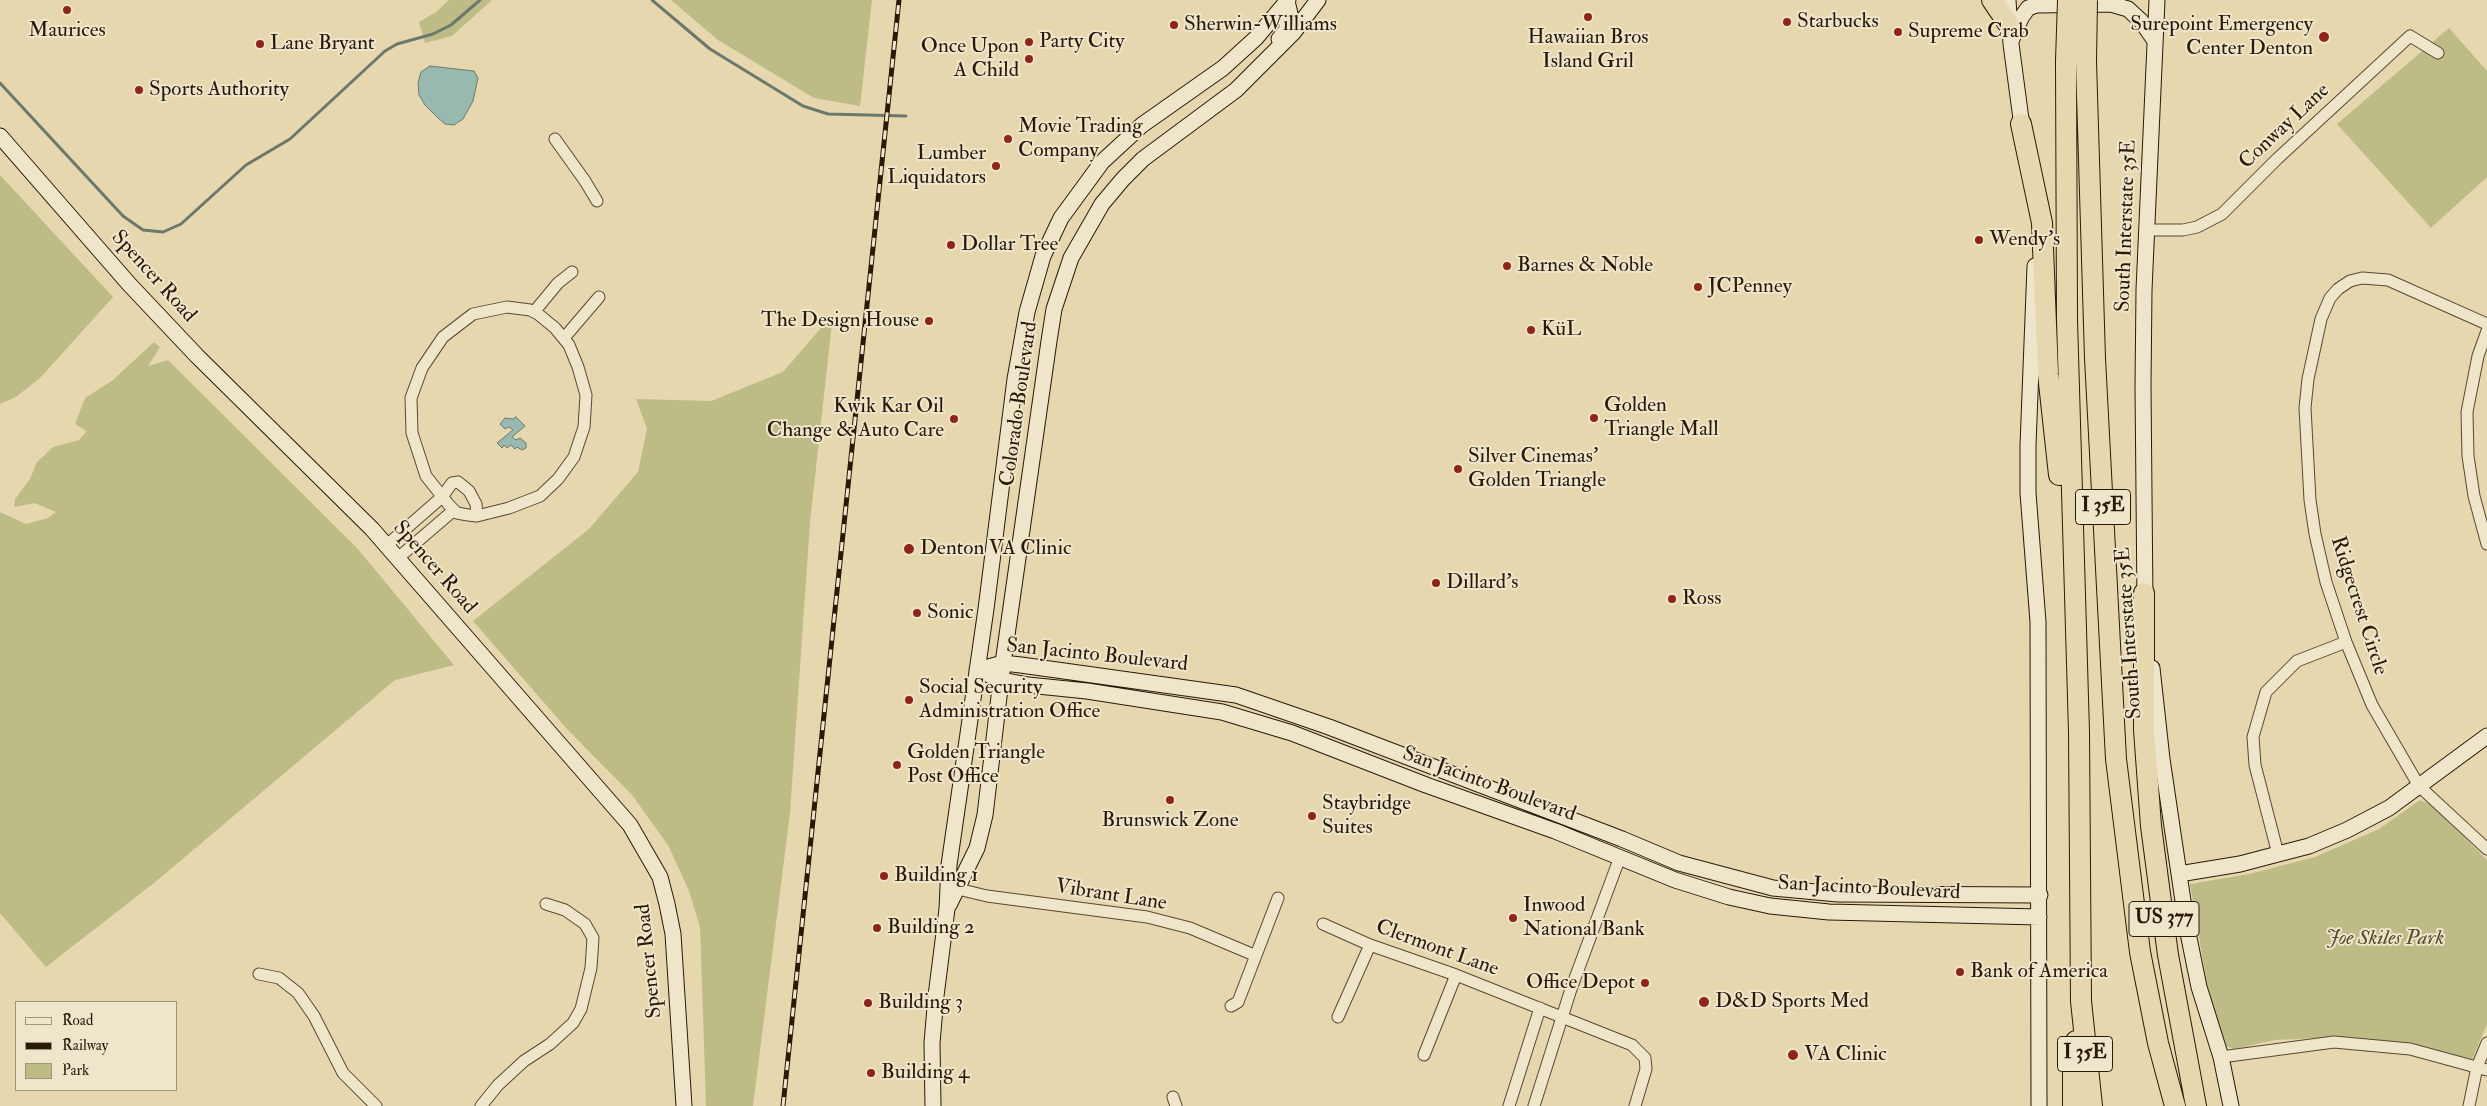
<!DOCTYPE html>
<html>
<head>
<meta charset="utf-8">
<style>
  body { margin:0 }
  #map { position:relative; width:2487px; height:1106px; overflow:hidden; background:#e7d7af; font-family:"IM FELL Double Pica",serif }
  canvas { display:block }
  .legend { position:absolute; left:15px; top:1001px; width:162px; height:90px; box-sizing:border-box; background:#efe5cb; border:1px solid #a0947d; margin:0; padding:6px 9px; list-style:none; font-size:15px; color:#291a08 }
  .legend li { display:flex; align-items:center; gap:10px; height:25px }
  .legend b { width:25px; border:1px solid #a0947d }
</style>
</head>
<body>
<div id="map">
<canvas width="2487" height="1106"></canvas>
<ul class="legend">
<li><b style="height:6px;background:#efe5cb"></b>Road</li>
<li><b style="height:6px;background:#291a08"></b>Railway</li>
<li><b style="height:14px;background:#bdbc86"></b>Park</li>
</ul>
</div>
<script>
const ctx = document.querySelector('canvas').getContext('2d');
ctx.lineJoin = 'round';
function fill(path, color) { ctx.fillStyle = color; ctx.fill(path, 'evenodd'); }
const shape = rows => new Path2D(rows.map(r => 'M' + r).join(''));
function stroke(path, color, width, dash) { ctx.strokeStyle = color; ctx.lineWidth = width; ctx.lineCap = dash ? 'butt' : 'round'; ctx.setLineDash(dash || []); ctx.stroke(path); }
function write(font, color, halo, rows, align = 'center') {
  ctx.font = font + ' "IM FELL Double Pica",serif'; ctx.lineWidth = 4; ctx.setLineDash([]); ctx.textBaseline = 'middle'; ctx.strokeStyle = halo; ctx.fillStyle = color; for (const [text, x, y, turn = 0] of rows) {
    ctx.save(); ctx.translate(x, y); ctx.rotate((+turn || 0) * Math.PI / 180); ctx.textAlign = isNaN(turn) ? turn : align; if (halo) ctx.strokeText(text, 0, 0); ctx.fillText(text, 0, 0); ctx.restore();
  }
}
const green = shape([
  [449,0,492,0,452,36,425,43,419,22,436,12],
  [671,0,872,0,860,106,814,98,718,40],
  [2449,28,2487,71,2487,177,2431,228,2337,124],
  [0,175,113,297,41,377,16,397,0,404],
  [833,314,810,522,790,813,753,1106,706,1106,700,927,689,891,668,845,632,795,567,729,473,621,589,529,638,472,647,429,636,399,711,401,783,372],
  [154,342,160,347,148,366,168,360,357,548,454,665,395,680,154,883,46,967,0,913,0,512,26,524,48,518,56,512,35,503,14,507,15,499,30,479,37,462,53,447,79,440,87,431,75,424,85,398,113,380],
  [2420,800,2432,805,2487,860,2487,1024,2472,1060,2409,1043,2335,1037,2275,1040,2234,1049,2223,1045,2207,984,2190,884,2249,874,2315,857,2379,829]
]);
const water = shape([
  [430,66,474,71,478,78,473,101,463,119,454,125,445,124,437,117,425,105,419,95,418,83,421,72,430,66],
  [516,417,525,426,512,437,516,440,520,438,526,443,526,448,522,450,517,447,515,449,511,445,507,448,504,445,502,448,497,443,513,430,509,427,505,429,500,424,505,418,513,419,516,417]
]);
const stream = shape([
  [652,0,710,49,803,106,828,114,906,116],
  [0,83,123,216,143,230,163,232,181,224,246,165,290,139,385,51,397,44,433,34,451,25,480,0]
]);
const street = shape([
  [555,139,585,181,597,201],
  [2146,230,2183,230,2197,227,2222,214,2277,159,2410,36,2438,53],
  [507,307,530,310,538,314,555,328,569,345,578,367,586,395,584,427,574,457,558,479,540,496,509,508,477,516,468,515,457,513,449,505,426,476,412,433,411,398,422,368,443,337,473,314,507,307],
  [534,312,558,283,572,272],
  [2487,324,2388,280,2362,278,2350,281,2338,289,2330,298,2321,319,2308,379,2305,408,2310,500,2315,534,2326,582,2346,642,2372,705,2419,786,2487,849],
  [2487,331,2478,356,2467,412,2468,456,2474,496,2487,544],
  [564,338,599,297],
  [387,545,442,497,452,483,458,482,469,491,476,504,477,516],
  [398,558,454,510],
  [2278,854,2255,765,2253,737,2266,692,2297,661,2346,642],
  [958,889,987,896,1147,917,1190,928,1254,955],
  [1323,924,1370,945,1456,975,1632,1045,1645,1058,1646,1069,1635,1106],
  [259,974,279,978,298,993,314,1016,343,1073,376,1106],
  [1231,1006,1238,1002,1278,898],
  [1338,1017,1370,945],
  [1424,1055,1456,975],
  [2221,1057,2334,1042,2410,1049,2487,1070],
  [1173,1097,1176,1106],
  [481,1106,498,1085,524,1061,550,1044,573,1023,581,1009,591,968,593,938,585,924,565,910,546,904],
  [1509,1106,1540,1008],
  [1534,1106,1571,989,1620,857],
  [2469,1106,2477,1067,2487,1043]
]);
const secondary = shape([
  [2008,0,2011,44,2023,134],
  [1279,39,1286,31,1288,22,1290,14,1287,1],
  [2012,39,2021,18,2028,8,2037,5,2111,4,2128,9,2141,21,2155,41],
  [0,136,129,284,197,356,372,529,630,825,660,877,667,904,673,934,684,1106],
  [2035,266,2028,445,2028,493,2038,622,2039,1106],
  [2145,603,2143,386,2144,290,2157,0],
  [2152,668,2162,759,2187,928,2199,987,2221,1057,2231,1106],
  [977,670,1002,680,1028,685,1087,691,1222,712,1292,733,1426,785,1555,831,1675,880,1729,897,1770,906,1829,912,2039,917],
  [977,670,1003,663,1021,665,1236,695,1329,727,1622,839,1679,863,1773,888,1838,894,2040,895],
  [2179,874,2240,864,2278,854,2309,846,2347,830,2389,808,2487,736],
  [949,905,977,848,985,815,1003,663,1049,341,1054,309,1071,258,1102,204,1123,179,1143,159,1236,90,1293,33,1318,0],
  [933,1106,932,1043,936,996,947,909,949,865,986,609,1015,379,1027,312,1043,256,1061,218,1102,162,1142,125,1223,68,1256,38,1288,0]
]);
const highway = shape([
  [1992,0,2009,25],
  [2066,61,2067,320,2079,732,2081,1001,2092,1106],
  [2086,61,2095,358,2116,759,2140,952,2158,1043,2175,1106],
  [2021,124,2042,223,2048,374,2059,475],
  [2144,593,2144,730,2151,826,2168,955,2196,1106],
  [2073,1106,2073,1064,2076,1041]
]);
const rail = shape([
  [783,1106,899,0]
]);
const highwayBridge = shape([
  [2066,61,2068,0],
  [2086,61,2087,0]
]);
const markers = [
  [67,10,5,"#8f2418"],
  [1588,17,5,"#8f2418"],
  [1787,22,5,"#8f2418"],
  [1174,25,5,"#8f2418"],
  [1898,32,5,"#8f2418"],
  [2324,37,6,"#8f2418"],
  [1029,42,5,"#8f2418"],
  [260,44,5,"#8f2418"],
  [1029,59,5,"#8f2418"],
  [139,90,5,"#8f2418"],
  [1008,139,5,"#8f2418"],
  [996,166,5,"#8f2418"],
  [1979,240,5,"#8f2418"],
  [951,245,5,"#8f2418"],
  [1507,266,5,"#8f2418"],
  [1698,287,5,"#8f2418"],
  [929,321,5,"#8f2418"],
  [1531,330,5,"#8f2418"],
  [1594,418,5,"#8f2418"],
  [954,419,5,"#8f2418"],
  [1458,469,5,"#8f2418"],
  [909,549,6,"#8f2418"],
  [1436,583,5,"#8f2418"],
  [1672,599,5,"#8f2418"],
  [917,613,5,"#8f2418"],
  [909,700,5,"#8f2418"],
  [897,765,5,"#8f2418"],
  [1170,800,5,"#8f2418"],
  [1312,816,5,"#8f2418"],
  [884,876,5,"#8f2418"],
  [1513,918,5,"#8f2418"],
  [877,928,5,"#8f2418"],
  [1960,972,5,"#8f2418"],
  [1645,983,5,"#8f2418"],
  [1704,1002,6,"#8f2418"],
  [868,1003,5,"#8f2418"],
  [1793,1055,6,"#8f2418"],
  [871,1073,5,"#8f2418"]
];
const shields = [
  [2103,507,55],
  [2164,919,70],
  [2085,1054,55]
];
const shieldNames = [
  ["I 35E",2103,507],
  ["US 377",2164,919],
  ["I 35E",2085,1054]
];
const poiNames = [
  ["Starbucks",1797,22],
  ["Sherwin-Williams",1184,25],
  ["Surepoint Emergency",2313,25,"right"],
  ["Center Denton",2313,49,"right"],
  ["Maurices",67,31,"center"],
  ["Supreme Crab",1908,32],
  ["Hawaiian Bros",1588,38,"center"],
  ["Island Gril",1588,62,"center"],
  ["Party City",1039,42],
  ["Lane Bryant",270,44],
  ["Once Upon",1019,47,"right"],
  ["A Child",1019,71,"right"],
  ["Sports Authority",149,90],
  ["Movie Trading",1018,127],
  ["Company",1018,151],
  ["Lumber",986,154,"right"],
  ["Liquidators",986,178,"right"],
  ["Wendy's",1989,240],
  ["Dollar Tree",961,245],
  ["Barnes & Noble",1517,266],
  ["JCPenney",1708,287],
  ["The Design House",919,321,"right"],
  ["KüL",1541,330],
  ["Golden",1604,406],
  ["Triangle Mall",1604,430],
  ["Kwik Kar Oil",944,407,"right"],
  ["Change & Auto Care",944,431,"right"],
  ["Silver Cinemas'",1468,457],
  ["Golden Triangle",1468,481],
  ["Denton VA Clinic",920,549],
  ["Dillard's",1446,583],
  ["Ross",1682,599],
  ["Sonic",927,613],
  ["Social Security",919,688],
  ["Administration Office",919,712],
  ["Golden Triangle",907,753],
  ["Post Office",907,777],
  ["Staybridge",1322,804],
  ["Suites",1322,828],
  ["Brunswick Zone",1170,821,"center"],
  ["Building 1",894,876],
  ["Inwood",1523,906],
  ["National Bank",1523,930],
  ["Building 2",887,928],
  ["Bank of America",1970,972],
  ["Office Depot",1635,983,"right"],
  ["D&D Sports Med",1715,1002],
  ["Building 3",878,1003],
  ["VA Clinic",1804,1055],
  ["Building 4",881,1073]
];
const streetNames = [
  ["Conway Lane",2285,127,-43],
  ["South Interstate 35E",2127,226,-88],
  ["Spencer Road",153,277,48],
  ["Colorado Boulevard",1020,404,-82],
  ["Spencer Road",434,568,49],
  ["Ridgecrest Circle",2358,606,72],
  ["South Interstate 35E",2130,633,-94],
  ["San Jacinto Boulevard",1097,656,6],
  ["San Jacinto Boulevard",1489,785,20],
  ["San Jacinto Boulevard",1869,889,3],
  ["Vibrant Lane",1111,896,9],
  ["Clermont Lane",1437,949,20],
  ["Spencer Road",650,961,-96]
];
const parkNames = [
  ["Joe Skiles Park",2385,939]
];
fill(green, '#bdbc86');
fill(water, '#97b9af');
stroke(water, '#6b796c', 1);
stroke(stream, '#6b796c', 3);
stroke(street, '#584932', 13);
stroke(secondary, '#291a08', 17);
stroke(highway, '#291a08', 22);
stroke(street, '#efe5cb', 11);
stroke(secondary, '#efe5cb', 15);
stroke(highway, '#e7d7af', 20);
stroke(rail, '#291a08', 5);
stroke(rail, '#efe5cb', 3, [9]);
stroke(highwayBridge, '#291a08', 22, []);
stroke(highwayBridge, '#e7d7af', 20);
for (const [x, y, r, color] of markers) { const dot = new Path2D(); dot.arc(x, y, r, 0, 2 * Math.PI); ctx.fillStyle = color; ctx.fill(dot); stroke(dot, '#efe5cb', 2); }
for (const [x, y, w] of shields) { const box = new Path2D(); box.roundRect(x - w / 2, y - 17.5, w, 35, 4); ctx.fillStyle = '#efe5cb'; ctx.fill(box); stroke(box, '#291a08', 1); }
write('bold 20px', '#291a08', null, shieldNames);
write('21px', '#291a08', '#efe5cb', poiNames, 'left');
write('21px', '#291a08', '#efe5cb', streetNames);
write('italic 21px', '#554b2e', '#efe5cb', parkNames);
</script>
</body>
</html>
